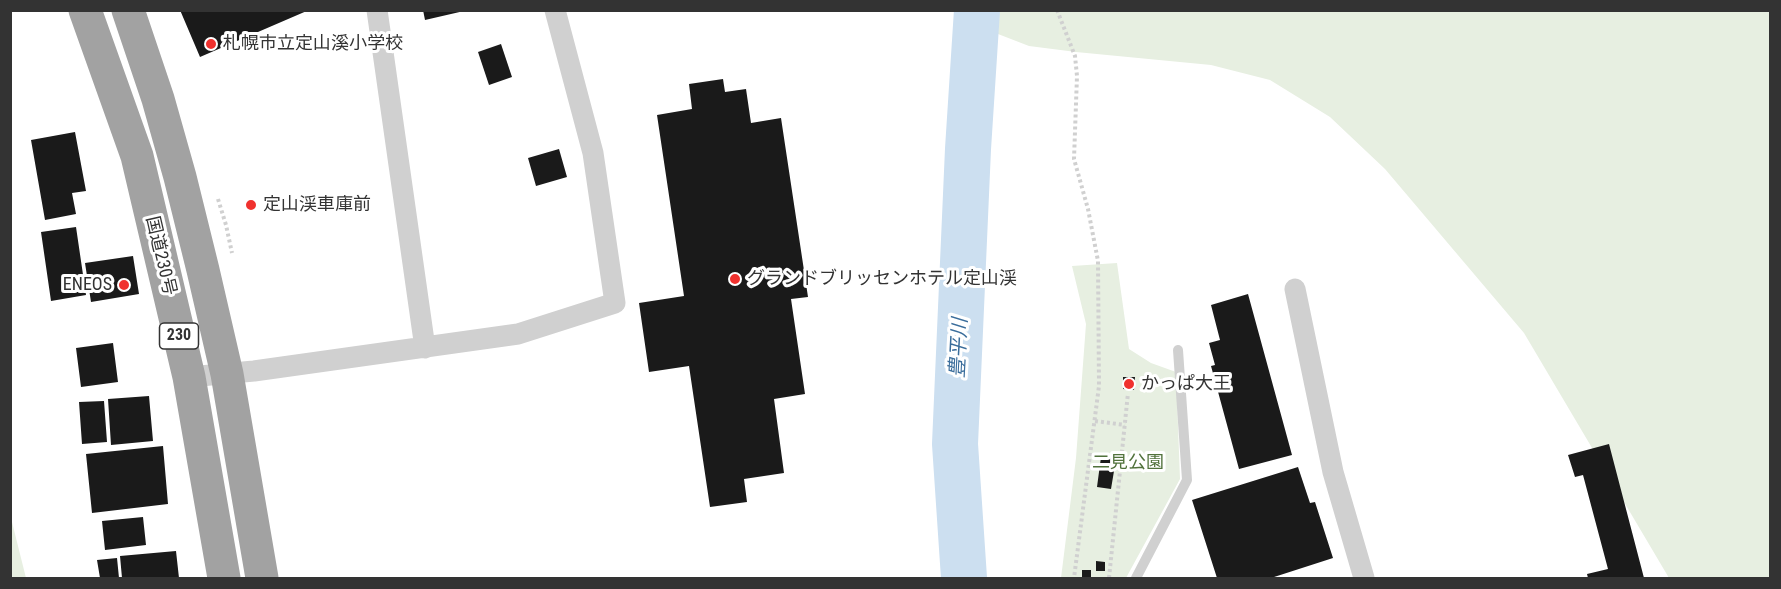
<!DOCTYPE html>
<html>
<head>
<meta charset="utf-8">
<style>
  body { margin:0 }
  #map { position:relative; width:1781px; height:589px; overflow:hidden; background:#fff; font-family:"Roboto Condensed",sans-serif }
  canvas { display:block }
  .frame { position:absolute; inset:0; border:12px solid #333; pointer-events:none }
</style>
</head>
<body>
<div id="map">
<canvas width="1781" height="589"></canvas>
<div class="frame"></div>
</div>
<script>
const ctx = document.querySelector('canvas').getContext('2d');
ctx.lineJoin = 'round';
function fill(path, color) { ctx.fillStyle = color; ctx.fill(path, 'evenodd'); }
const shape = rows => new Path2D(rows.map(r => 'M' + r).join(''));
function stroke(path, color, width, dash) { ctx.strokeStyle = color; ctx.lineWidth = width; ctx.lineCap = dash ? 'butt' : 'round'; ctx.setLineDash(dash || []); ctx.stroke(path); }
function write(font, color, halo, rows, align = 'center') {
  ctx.font = font + ' "Roboto Condensed","Noto Sans JP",sans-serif'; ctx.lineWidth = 6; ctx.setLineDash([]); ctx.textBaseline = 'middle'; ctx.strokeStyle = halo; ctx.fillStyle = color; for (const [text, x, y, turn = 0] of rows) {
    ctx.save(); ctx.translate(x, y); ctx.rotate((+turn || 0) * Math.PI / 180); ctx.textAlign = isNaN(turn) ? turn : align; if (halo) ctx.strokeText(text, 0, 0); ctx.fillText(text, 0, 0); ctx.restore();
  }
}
const green = shape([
  [957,11,1770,11,1770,578,1669,578,1524,333,1385,169,1330,117,1270,80,1211,65,1076,52,1029,46,967,22],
  [1117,263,1129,349,1151,363,1176,372,1180,479,1126,578,1061,578,1076,458,1086,324,1072,266],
  [10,518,11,518,26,578,11,578]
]);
const river = shape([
  [964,578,955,444,968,149,977,10]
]);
const building = shape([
  [180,10,309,10,200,57],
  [423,10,464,10,464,11,425,20],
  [501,44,512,77,489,85,478,52],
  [723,79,725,92,746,89,751,123,781,118,808,297,791,299,805,394,774,399,784,473,744,479,747,502,710,507,689,366,649,372,639,303,684,296,657,115,692,109,689,84],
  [75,132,86,191,72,193,76,214,45,220,31,140],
  [559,149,567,177,536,186,528,158],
  [76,227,86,295,51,301,41,232],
  [133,256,139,294,91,302,85,263],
  [1248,294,1292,455,1239,469,1211,366,1215,365,1209,343,1220,340,1211,305],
  [113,343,118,382,81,387,76,348],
  [1123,377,1135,377,1134,390,1123,389],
  [149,396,153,441,111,445,108,399],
  [104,401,107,442,82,444,79,402],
  [1609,444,1644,578,1588,578,1587,574,1608,569,1583,475,1575,477,1568,455],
  [163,446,168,504,92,513,86,454],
  [1101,457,1116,459,1111,489,1097,487],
  [1298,467,1310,503,1315,502,1333,558,1271,578,1217,578,1192,500],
  [143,517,146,545,105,550,102,521],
  [176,551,179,578,122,578,120,556],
  [117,558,119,578,100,578,97,560],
  [1096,561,1105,562,1105,571,1096,571],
  [1082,570,1091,570,1091,578,1082,578]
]);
const path = shape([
  [1057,10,1075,56,1077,76,1074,159,1088,209,1098,261,1099,386,1074,578],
  [218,199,226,225,232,253],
  [1095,421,1125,425],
  [1109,578,1128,393]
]);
const service = shape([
  [1136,578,1187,480,1178,350]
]);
const minor = shape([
  [377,10,425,348],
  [1295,289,1333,472,1364,578],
  [189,377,254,371,518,334,615,303,593,153,555,10]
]);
const trunk = shape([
  [85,10,137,156,189,377,224,578],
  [128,10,158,99,180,177,203,270,227,374,262,578]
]);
const markers = [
  [211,44,6,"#f0312e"],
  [251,205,6,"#f0312e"],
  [735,279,6,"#f0312e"],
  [124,285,6,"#f0312e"],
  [1129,384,6,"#f0312e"]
];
const shields = [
  [179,336,39]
];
const shieldNames = [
  ["230",179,336]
];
const poiNames = [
  ["札幌市立定山溪小学校",223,44],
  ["定山渓車庫前",263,205],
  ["グランドブリッセンホテル定山渓",747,279],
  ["ENEOS",112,285,"right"],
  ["かっぱ大王",1141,384]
];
const streetNames = [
  ["国道230号",160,256,77]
];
const parkNames = [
  ["二見公園",1128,463]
];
const waterNames = [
  ["豊平川",960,348,-87]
];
fill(green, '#e7efe1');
stroke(river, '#ccdff0', 46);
fill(building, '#1a1a1a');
stroke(path, '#d0d0d0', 4, [3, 3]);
stroke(service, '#d0d0d0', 10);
stroke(minor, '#d0d0d0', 21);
stroke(trunk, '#a2a2a2', 33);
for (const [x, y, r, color] of markers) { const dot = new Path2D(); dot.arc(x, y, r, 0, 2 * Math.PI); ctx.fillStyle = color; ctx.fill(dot); stroke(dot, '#fff', 2); }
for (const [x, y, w] of shields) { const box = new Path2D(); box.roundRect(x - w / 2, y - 13, w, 26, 4.5); ctx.fillStyle = '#fff'; ctx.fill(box); stroke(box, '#333', 1.5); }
write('bold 16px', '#333', null, shieldNames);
write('18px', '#333', '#fff', poiNames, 'left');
write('18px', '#333', '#fff', streetNames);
write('18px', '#51723c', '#fff', parkNames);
write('italic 20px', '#3a6d9b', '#fff', waterNames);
</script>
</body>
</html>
